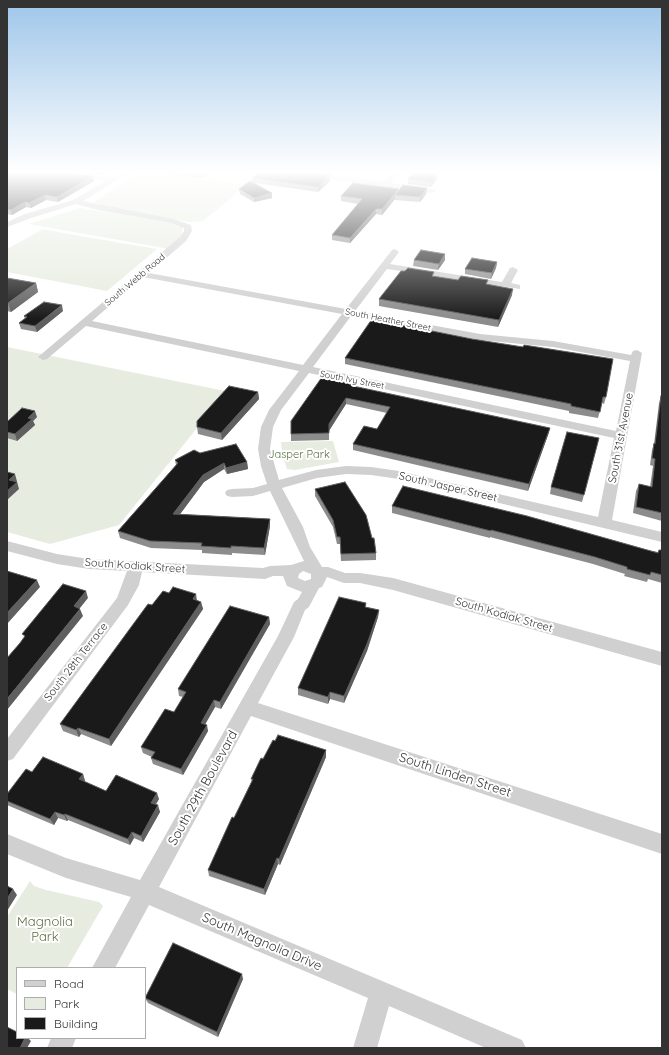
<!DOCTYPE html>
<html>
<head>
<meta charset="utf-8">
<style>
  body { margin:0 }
  #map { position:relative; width:669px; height:1055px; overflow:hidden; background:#fff; font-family:Quicksand,sans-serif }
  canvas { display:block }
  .frame { position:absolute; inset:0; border:8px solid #333; pointer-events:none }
  .legend { position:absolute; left:16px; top:967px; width:130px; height:72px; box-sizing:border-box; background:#fff; border:1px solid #adadad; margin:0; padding:5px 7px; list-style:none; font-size:12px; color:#333 }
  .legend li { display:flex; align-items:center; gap:8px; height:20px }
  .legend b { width:20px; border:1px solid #adadad }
</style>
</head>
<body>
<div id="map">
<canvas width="669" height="1055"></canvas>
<div class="frame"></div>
<ul class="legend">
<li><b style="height:5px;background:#d0d0d0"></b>Road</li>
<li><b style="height:11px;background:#e6ecdf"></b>Park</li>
<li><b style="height:11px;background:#1a1a1a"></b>Building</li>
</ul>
</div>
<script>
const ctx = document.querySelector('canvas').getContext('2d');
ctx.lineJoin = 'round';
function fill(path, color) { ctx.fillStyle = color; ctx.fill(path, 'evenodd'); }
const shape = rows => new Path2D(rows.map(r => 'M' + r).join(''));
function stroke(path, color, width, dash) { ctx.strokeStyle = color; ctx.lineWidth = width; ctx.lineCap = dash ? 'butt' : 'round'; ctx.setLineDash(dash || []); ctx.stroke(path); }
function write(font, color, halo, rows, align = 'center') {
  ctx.font = font + ' Quicksand,sans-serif'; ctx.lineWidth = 4; ctx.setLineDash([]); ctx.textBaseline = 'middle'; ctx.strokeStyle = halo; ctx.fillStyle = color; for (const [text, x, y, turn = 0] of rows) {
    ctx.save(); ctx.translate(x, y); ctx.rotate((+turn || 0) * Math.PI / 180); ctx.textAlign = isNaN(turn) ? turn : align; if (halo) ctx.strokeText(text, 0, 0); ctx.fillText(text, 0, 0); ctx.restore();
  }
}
const green = shape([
  [140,171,146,171,247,185,203,221,189,222,104,206,94,202],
  [80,208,176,223,183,227,181,237,169,249,29,224],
  [43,229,63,233,157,249,107,291,7,272,7,249],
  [7,347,225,391,226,392,119,525,50,544,7,532],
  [333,441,339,462,295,470,287,469,282,452,281,442],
  [30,881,34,886,46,890,99,902,103,906,67,968,17,968,17,994,7,989,7,917]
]);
const minor = shape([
  [40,171,60,171,111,178,123,171,132,171,83,201,174,219,191,225,192,231,186,241,149,273,346,309,392,250,395,249,399,252,390,264,502,282,510,268,513,267,518,270,511,283,520,285,520,289,387,269,355,311,480,334,553,341,631,355,633,351,637,350,642,353,612,520,662,532,662,542,399,479,371,475,346,474,317,478,282,488,303,527,310,547,322,567,328,567,345,573,360,573,393,578,662,652,662,666,393,590,360,583,344,583,327,577,322,587,319,588,309,607,305,610,294,637,258,703,662,834,662,854,251,716,159,887,522,1040,526,1048,486,1048,389,1006,377,1048,353,1048,368,998,149,905,115,968,92,968,131,897,66,878,7,854,7,834,66,858,140,880,278,636,294,602,298,599,302,592,287,586,283,576,273,576,265,579,142,572,139,585,128,605,13,759,7,761,7,739,117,598,127,571,89,569,57,564,7,551,7,541,57,554,89,559,263,568,270,566,291,565,304,561,270,491,253,496,232,497,227,496,225,493,227,490,232,489,253,488,267,484,261,466,258,449,261,427,269,410,299,371,86,326,47,359,43,360,38,357,180,237,184,231,184,228,172,223,98,210,76,204,31,218,7,227,7,222,25,214,73,200,105,181,44,173,40,171],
  [143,277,342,314,303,365,92,321,143,277],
  [351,316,480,340,553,347,630,361,616,431,313,367,351,316],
  [309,373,614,438,598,517,399,471,371,467,346,466,316,470,279,480,270,449,273,427,281,410,309,373],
  [303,571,311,574,311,579,305,581,298,578,299,574,303,571],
  [284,171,303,171,384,182,393,171,401,171,391,183,432,189,436,191,432,193,385,187,288,173,284,171],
  [51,1038,76,1038,72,1048,47,1048,51,1038]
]);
const wall = shape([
  [7,171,94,181,58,202,46,200,31,208,26,207,12,215,7,214],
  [70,171,110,171,103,175],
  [161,171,246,171,242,174,224,171,221,173,211,172,202,178,162,173],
  [314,171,339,171,336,174],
  [434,174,437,175,437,179,431,187,408,184,408,179],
  [330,175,330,181,318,192,255,183,272,198,254,202,240,194,239,189,252,182,252,178],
  [427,188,426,194,420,202,395,200,395,199,382,215,376,214,350,243,332,240,332,235,358,204,341,201,341,196],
  [414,260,445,260,438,270,413,266],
  [497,262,496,268,491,279,465,274,465,269],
  [434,276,487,285,512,295,498,327,379,306,379,299],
  [7,278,36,283,38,292,11,312,7,311],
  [63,311,37,332,21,329,19,323,25,319,24,316],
  [345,358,606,397,604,404,602,403,598,418,569,413,569,411,345,364],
  [354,384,354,387,550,428,548,435,528,491,353,450,353,444,377,429,387,413,346,404,329,430,329,440,291,441,291,421],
  [258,392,259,399,222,440,198,434,197,427],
  [661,396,662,396,662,521,633,513,636,491,639,484,650,487,653,466,650,465,652,450,654,444,659,403],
  [37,417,33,421,35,425,17,441,7,438,7,422],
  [599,438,582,502,550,494,551,487],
  [200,453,247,462,248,469,227,474,224,469,204,482,180,514,270,519,270,526,265,555,232,553,232,555,202,553,202,550,151,548,120,538,118,531,176,465,175,460],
  [315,489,376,553,376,560,341,561,340,544,337,544,333,527,315,496],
  [392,506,658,552,659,550,662,550,662,583,648,579,647,582,624,576,625,574,593,564,490,537,490,538,392,513],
  [197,600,201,602,203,609,111,746,81,734,79,737,63,731,60,724,152,605],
  [366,603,366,607,379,610,378,617,367,651,344,703,330,699,328,704,298,695,298,688],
  [269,617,270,624,221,709,215,707,205,724,208,731,183,775,153,764,151,758,152,757,143,753,141,747,174,712,183,697,179,696,178,689],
  [326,750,326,757,280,865,278,864,265,895,209,876,208,870,252,781,251,779,263,759],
  [32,772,83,774,85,781,85,782,106,791,159,799,156,804,160,812,143,842,134,838,130,845,68,820,67,821,58,818,54,825,7,805,7,794],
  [243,979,218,1037,148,1003,145,998]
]);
const shadedWall = shape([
  [102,171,110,171,103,175],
  [205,171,211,171,211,172,202,178,201,173],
  [433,171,437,171,431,179,431,174],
  [330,175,330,181,318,192,318,187],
  [437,175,437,179,431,187,432,182],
  [93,176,94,181,58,202,57,197],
  [427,188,426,194,420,202,420,197],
  [399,189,395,195,395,199,382,215,382,209],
  [272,193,272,198,254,202,254,198],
  [45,195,46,200,31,208,29,203],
  [25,202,26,207,12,215,11,210],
  [376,209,376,214,350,243,350,238],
  [445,254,445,260,438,270,439,264],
  [497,262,496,268,491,279,492,273],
  [36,283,38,292,11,312,8,303],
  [513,289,512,295,498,327,499,320],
  [62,305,63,311,37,332,35,326],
  [258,392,259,399,222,440,221,433],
  [346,398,346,404,329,431,329,424],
  [35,411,37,417,33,421,35,425,17,441,15,434,28,418],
  [550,428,548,435,528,491,529,484],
  [247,462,248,469,227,474,226,468],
  [224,463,224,469,204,482,175,521,173,514,203,475],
  [15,474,19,489,7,500,7,491,9,480],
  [270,519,270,526,265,555,264,548],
  [37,580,40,587,7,624,7,613],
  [86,591,88,598,76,613,74,606],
  [196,594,197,601,193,599],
  [201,602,203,609,111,746,109,739],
  [80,609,83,616,7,710,7,699],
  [379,610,378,617,367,651,344,703,344,696],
  [269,617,270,624,221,709,220,702],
  [330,692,330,699,328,704,328,697],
  [214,700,215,707,202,730,201,723],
  [207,725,208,731,183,775,181,769],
  [78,728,81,734,79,737,76,730],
  [326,750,326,757,280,865,279,859],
  [83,774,85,781,82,786,79,779],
  [157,793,159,799,153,809,151,803],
  [158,805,160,812,143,842,141,836],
  [55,812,58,818,54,825,50,819],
  [65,814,68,820,67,821,64,815],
  [132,832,134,838,130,845,128,839],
  [277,858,278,864,265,895,264,889],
  [13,889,17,895,7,911,7,899],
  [242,974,243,979,218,1037,217,1032],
  [25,1038,28,1038,31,1041,27,1048,20,1048]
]);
const building = shape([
  [7,171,52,171,93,176,57,197,45,195,29,203,25,202,11,210,7,209,7,171],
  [183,171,205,171,201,173,183,171],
  [261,171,299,171,330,175,318,187,252,178,261,171],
  [415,171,433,171,431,174,437,175,432,182,408,179,415,171],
  [250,181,272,193,254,198,239,189,250,181],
  [353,183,399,189,382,209,376,209,350,238,332,235,362,199,341,196,353,183],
  [403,185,427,188,420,197,395,195,403,185],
  [421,250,445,254,439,264,414,260,421,250],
  [472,258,497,262,492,273,465,269,472,258],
  [408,268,434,272,432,276,458,280,461,276,488,280,486,284,513,289,499,320,379,299,401,271,405,271,408,268],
  [7,278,36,283,8,303,7,303,7,278],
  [44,302,62,305,35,326,19,323,27,317,24,316,44,302],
  [372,319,472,339,523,347,524,345,613,359,606,397,603,397,600,412,571,406,571,404,345,358,372,319],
  [322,377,354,384,353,386,550,428,529,484,353,444,364,426,377,429,390,407,346,398,329,424,329,433,291,434,291,421,322,377],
  [229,386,258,392,221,433,197,427,197,421,229,386],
  [661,396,662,396,662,513,636,507,639,484,652,487,655,459,652,458,654,443,655,444,661,396],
  [22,408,35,411,28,418,32,419,15,434,7,432,7,422,22,408],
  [567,432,599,438,584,495,551,487,567,432],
  [236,444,247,462,226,468,224,463,203,475,173,514,270,519,264,548,231,546,231,548,201,546,202,543,150,541,118,531,178,463,175,460,194,450,200,453,236,444],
  [7,472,15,474,9,480,17,482,7,491,7,472],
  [345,482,366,515,372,538,374,538,376,553,341,554,340,537,337,537,333,520,315,489,345,482],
  [403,486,527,516,658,553,659,550,662,550,662,575,651,572,650,575,627,569,627,567,595,557,491,530,491,531,392,506,403,486],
  [7,571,37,580,7,613,7,571],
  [63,584,86,591,74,606,80,609,7,699,7,658,20,643,25,636,22,634,63,584],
  [173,587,196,594,193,599,201,602,109,739,78,728,76,730,60,724,148,604,152,605,163,591,169,593,173,587],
  [339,597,366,603,365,607,379,610,367,644,344,696,330,692,328,697,298,688,339,597],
  [230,606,269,617,220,702,214,700,201,723,207,725,181,769,151,758,155,752,141,747,165,709,174,712,186,692,178,689,230,606],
  [278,735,326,750,279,859,277,858,264,889,208,870,232,817,234,818,253,779,251,779,261,758,263,759,273,740,275,741,278,735],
  [43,757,83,774,79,779,106,791,116,775,157,793,151,803,158,805,141,836,132,832,128,839,65,814,64,815,55,812,50,819,7,801,7,794,26,769,32,772,43,757],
  [7,886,13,889,7,899,7,886],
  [173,943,242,974,217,1032,145,998,173,943],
  [7,1027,17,1032,17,1038,25,1038,20,1048,7,1048,7,1027]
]);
const farStreetnames = [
  ["South Webb Road",135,280,-40],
  ["South Heather Street",388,320,11],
  ["South Ivy Street",352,380,11]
];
const streetNames = [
  ["South 31st Avenue",621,438,-79],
  ["South Jasper Street",448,487,13],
  ["South Kodiak Street",135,566,4],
  ["South Kodiak Street",504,615,16],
  ["South 28th Terrace",76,662,-52]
];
const parkNames = [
  ["Jasper Park",299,455]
];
const nearStreetnames = [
  ["South Linden Street",455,775,18],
  ["South 29th Boulevard",203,788,-61],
  ["South Magnolia Drive",262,942,23]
];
const nearParknames = [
  ["Magnolia",45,922],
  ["Park",45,937]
];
fill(green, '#e6ecdf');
fill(minor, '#d0d0d0');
fill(wall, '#8c8c8c');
fill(shadedWall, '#5f5f5f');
fill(building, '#1a1a1a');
stroke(building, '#5f5f5f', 1);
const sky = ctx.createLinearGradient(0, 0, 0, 319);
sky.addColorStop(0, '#9ec6ea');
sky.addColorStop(0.54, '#fff');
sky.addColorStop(1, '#ffffff00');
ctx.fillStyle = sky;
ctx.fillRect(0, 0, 669, 319);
write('9px', '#333', '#fff', farStreetnames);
write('11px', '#333', '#fff', streetNames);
write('11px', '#56703f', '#fff', parkNames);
write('13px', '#333', '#fff', nearStreetnames);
write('13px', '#56703f', '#fff', nearParknames);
</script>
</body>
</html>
